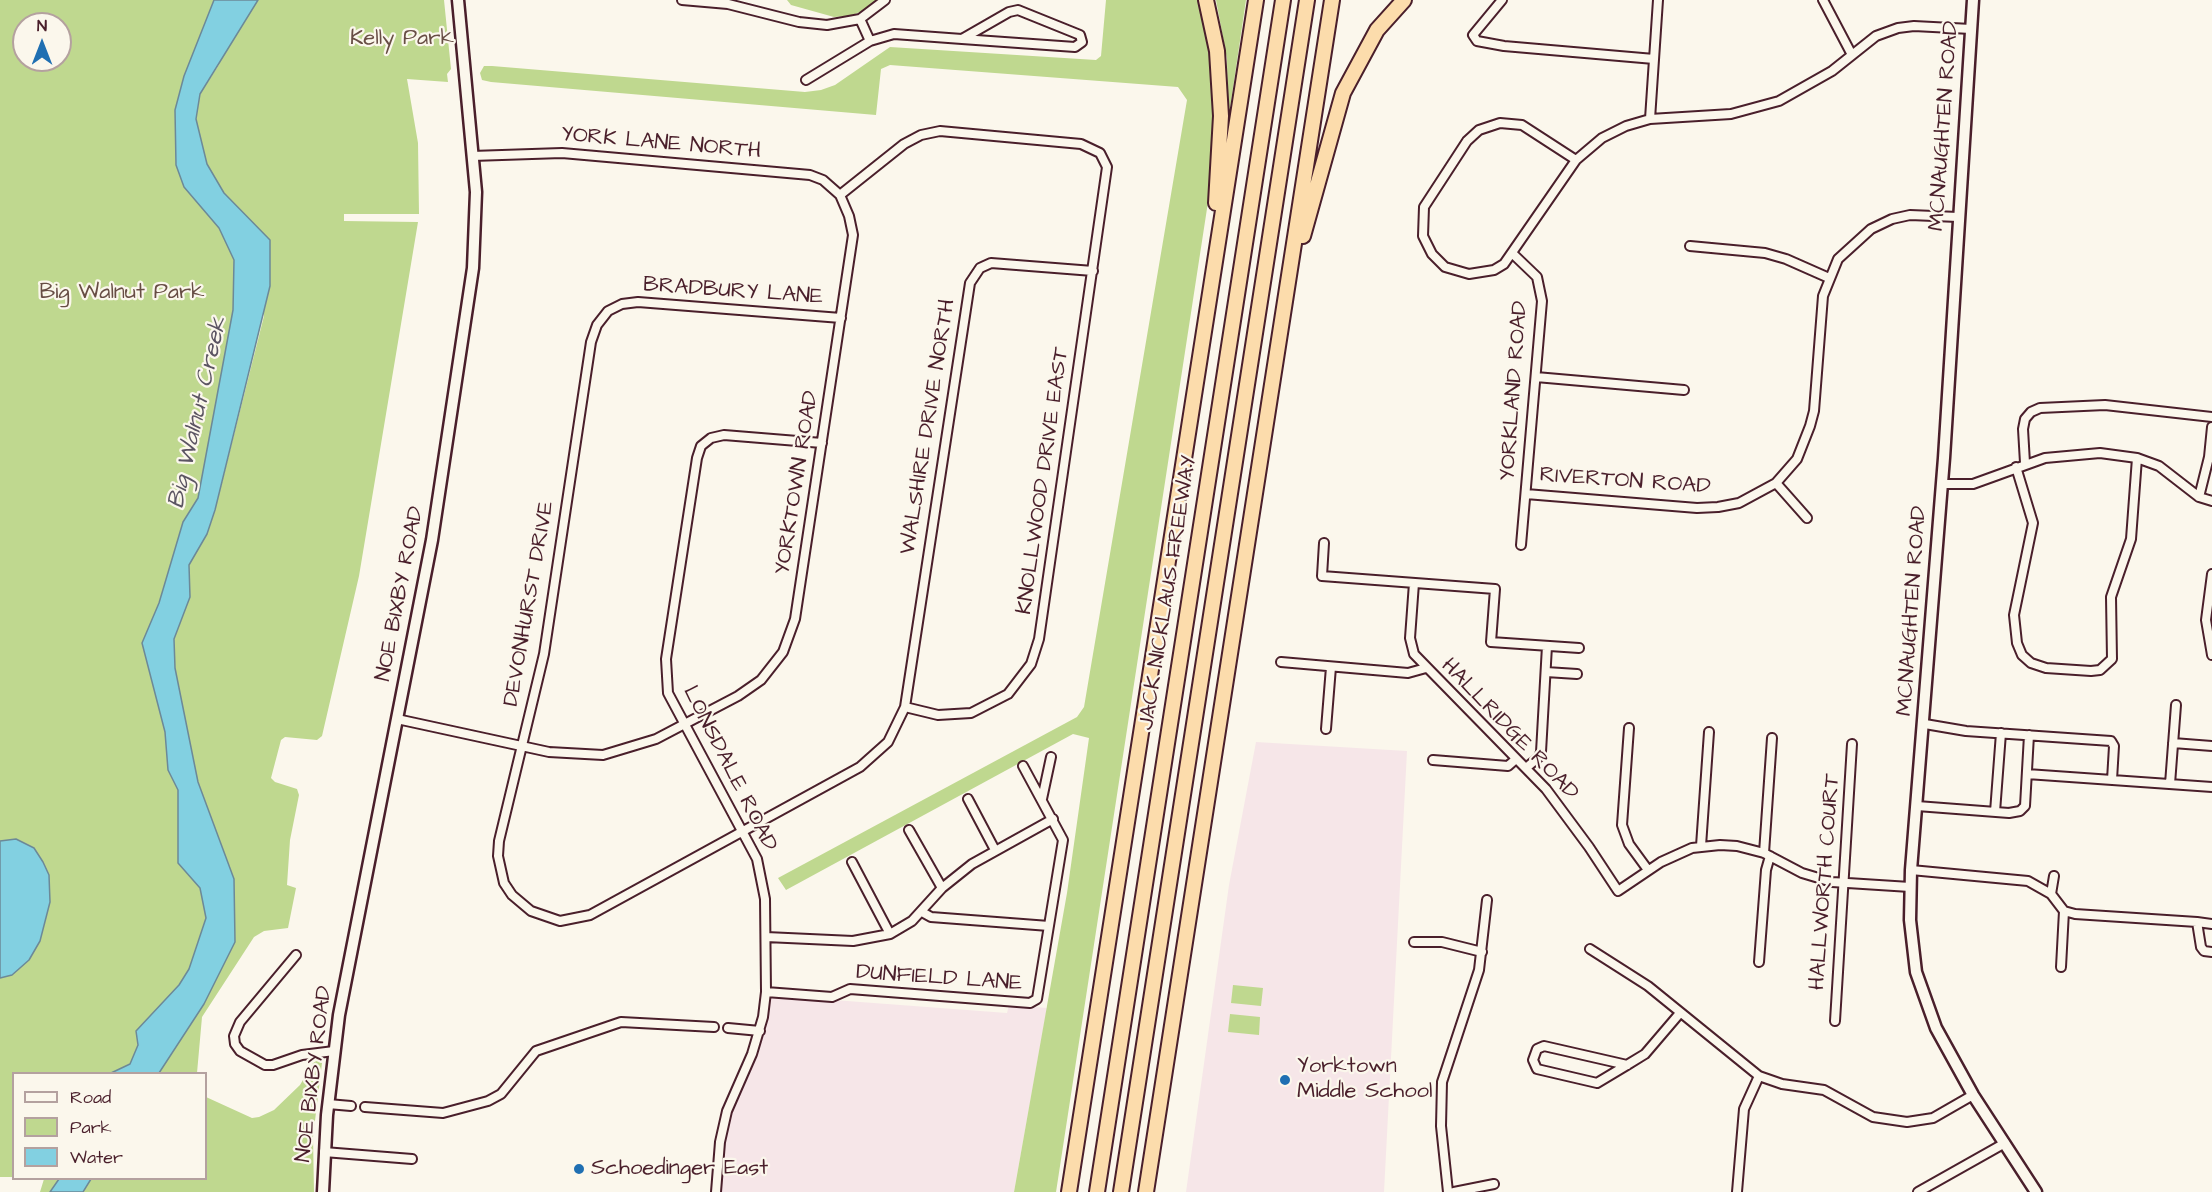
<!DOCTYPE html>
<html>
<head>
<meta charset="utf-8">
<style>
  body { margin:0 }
  #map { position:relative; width:2212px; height:1192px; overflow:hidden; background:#fbf7ec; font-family:"Architects Daughter",sans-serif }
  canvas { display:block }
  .legend { position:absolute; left:12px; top:1072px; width:195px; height:108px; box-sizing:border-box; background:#fbf7ec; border:2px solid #b4a19f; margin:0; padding:8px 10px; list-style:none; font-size:18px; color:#4a1f2b }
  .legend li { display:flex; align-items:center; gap:12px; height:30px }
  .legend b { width:30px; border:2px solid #b4a19f }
  .north { position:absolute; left:12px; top:12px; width:60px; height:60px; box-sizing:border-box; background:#fbf7ec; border:2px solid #b4a19f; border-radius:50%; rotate:0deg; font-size:16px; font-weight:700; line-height:24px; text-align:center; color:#4a1f2b }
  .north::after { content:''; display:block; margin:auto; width:21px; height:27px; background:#1f6fb2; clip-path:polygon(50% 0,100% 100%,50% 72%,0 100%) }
</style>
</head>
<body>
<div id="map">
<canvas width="2212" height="1192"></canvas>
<ul class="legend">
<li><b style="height:8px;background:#fbf7ec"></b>Road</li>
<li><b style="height:16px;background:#bfd88f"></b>Park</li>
<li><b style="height:16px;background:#82d0e1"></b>Water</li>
</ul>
<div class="north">N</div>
</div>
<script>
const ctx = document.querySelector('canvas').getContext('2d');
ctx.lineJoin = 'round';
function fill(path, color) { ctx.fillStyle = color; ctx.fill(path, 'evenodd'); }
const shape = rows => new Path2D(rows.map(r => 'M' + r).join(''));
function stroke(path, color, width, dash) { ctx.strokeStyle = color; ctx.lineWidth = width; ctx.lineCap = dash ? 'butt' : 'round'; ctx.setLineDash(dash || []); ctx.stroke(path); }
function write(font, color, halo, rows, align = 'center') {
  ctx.font = font + ' "Architects Daughter",sans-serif'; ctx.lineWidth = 4.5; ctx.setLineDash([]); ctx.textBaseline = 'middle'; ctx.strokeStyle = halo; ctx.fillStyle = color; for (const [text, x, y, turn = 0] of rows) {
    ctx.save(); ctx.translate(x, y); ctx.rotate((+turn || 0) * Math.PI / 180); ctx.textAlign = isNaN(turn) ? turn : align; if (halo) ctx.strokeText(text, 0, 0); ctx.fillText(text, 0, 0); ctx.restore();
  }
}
const built = shape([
  [1256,742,1407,751,1384,1192,1186,1192,1229,885],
  [767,995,1007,1013,1009,1005,1047,1008,1014,1192,710,1192,717,1127,723,1126,762,1022]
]);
const green = shape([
  [0,0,444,0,451,69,447,74,448,82,407,79,418,143,419,214,344,214,344,221,418,222,359,576,322,736,317,740,285,737,281,740,271,778,275,782,297,789,299,795,290,840,287,885,296,888,288,928,264,931,254,937,202,1017,197,1073,159,1073,204,1004,235,942,234,879,198,782,175,668,174,639,190,597,189,565,207,534,215,510,264,316,245,245,205,502,165,604,213,950,130,1073,14,1074,13,1177,0,1177],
  [24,24,60,24,60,60,24,60],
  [220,63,200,94,198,107,193,97],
  [787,0,879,0,872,7,850,16,834,17,791,5],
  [1106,0,1206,0,1218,55,1214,163,1056,1192,1014,1192,1067,893,1089,738,1073,734,786,890,778,878,1077,717,1084,707,1187,100,1178,87,890,65,881,69,876,115,491,82,482,80,480,73,484,66,492,66,805,92,821,90,835,85,890,47,1096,60,1101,56],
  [1216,0,1246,0,1228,122,1227,59],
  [1233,985,1263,988,1261,1006,1231,1003],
  [1230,1014,1260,1017,1259,1035,1228,1032],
  [318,1060,322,1063,313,1137,314,1192,83,1192,91,1179,206,1178,206,1097,252,1118,259,1117,274,1110,300,1085,313,1063],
  [44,1179,73,1179,59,1179,50,1192,40,1192]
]);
const water = shape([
  [214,0,258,0,200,94,196,119,207,164,224,193,270,240,270,286,215,510,207,534,189,565,190,597,174,639,175,668,198,782,234,879,235,942,204,1004,159,1073,111,1073,130,1064,138,1045,136,1031,179,985,189,969,206,918,200,888,178,863,178,790,168,770,165,732,142,643,159,603,183,522,198,498,233,310,234,260,219,228,184,187,176,165,175,110,184,76,214,0],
  [16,839,34,848,43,862,49,875,50,902,40,941,29,960,12,975,0,978,0,841,16,839],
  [59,1179,59,1178,91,1179,83,1192,50,1192,59,1179]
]);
const street = shape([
  [682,0,728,4,799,22,827,25,860,19,885,0],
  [1502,0,1473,35,1477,41,1504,46,1654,59],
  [1823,0,1852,55],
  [860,19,870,41,894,34,962,39,1009,12,1018,10,1080,35,1082,42,1075,47,962,39],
  [806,80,870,41],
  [1650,119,1658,0],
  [1576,160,1522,125,1500,123,1479,130,1467,141,1424,207,1423,236,1432,254,1445,267,1469,274,1494,270,1504,264,1576,160,1602,138,1626,126,1650,119,1731,114,1779,101,1832,71,1876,36,1898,28,1914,26,1971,29],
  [840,195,904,144,921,135,940,131,1081,144,1100,153,1107,167,1039,639,1031,664,1008,694,971,713,938,715,905,707],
  [1690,246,1765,253,1786,259,1829,278],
  [1513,254,1537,277,1542,301,1521,545],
  [841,318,638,302,622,304,608,311,597,325,591,342,544,654,499,841,498,856,504,883,512,895,531,911,560,921,590,915,860,767,888,742,905,707,970,283,980,268,991,263,1093,271],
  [1536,377,1684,390],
  [2025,463,2023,429,2025,419,2031,412,2040,408,2105,405,2212,417],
  [2016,467,2033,523,2014,615,2017,643,2022,655,2031,663,2046,668,2091,671,2100,670,2112,659,2111,597,2131,539,2137,458],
  [1776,483,1807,518],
  [1942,484,1973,484,2045,458,2100,453,2137,458,2159,466,2199,497,2212,501],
  [1526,494,1697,508,1718,507,1739,503,1776,483,1797,459,1810,426,1814,411,1823,296,1838,259,1871,229,1892,219,1910,215,1958,217],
  [2199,497,2209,457,2212,427],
  [1324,543,1322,576,1495,589,1491,642,1579,648],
  [1414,583,1410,638,1414,654,1546,789,1589,847,1618,891,1661,862,1692,848,1720,845,1737,846,1764,853,1802,873,1832,882,1910,887],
  [2212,655,2206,620,2212,574],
  [1281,662,1408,673,1426,668],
  [1546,672,1577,674],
  [397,719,549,752,603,755,656,739,738,696,761,680,783,652,795,619,853,235,849,216,840,195,823,180,810,175,562,153,472,156],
  [1925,724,1966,731,2111,741,2114,746,2112,780],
  [1629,728,1622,825,1629,844,1648,870],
  [1326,729,1331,667],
  [2173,743,2212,746],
  [1433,760,1508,766,1516,759],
  [1526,768,1539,757,1541,752,1547,646],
  [2027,774,2212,787],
  [2170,784,2176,705],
  [968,799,995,850],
  [1042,799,1051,757],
  [1917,806,2009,813,2020,811,2025,806,2029,735],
  [1995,812,2001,733],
  [909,830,942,888],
  [1701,846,1709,732],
  [1764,853,1772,738],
  [852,862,890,934],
  [1911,870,2028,881,2051,894,2064,911,2075,914,2197,922],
  [2051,894,2054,876],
  [922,912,931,917,1049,926],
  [2212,924,2197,922,2201,947,2204,951,2212,952],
  [766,937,853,941,890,934,912,921,942,888,972,864,1053,819],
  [1414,942,1442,942,1482,952],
  [1590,949,1648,986,1759,1076,1782,1084,1824,1090,1873,1117,1907,1122,1933,1118,1973,1095],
  [296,955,240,1022,234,1036,235,1044,240,1051,265,1065,273,1065,302,1055,334,1051],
  [1759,962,1766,870,1770,856],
  [2061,967,2064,911],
  [766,992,832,997,850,989,1030,1003,1037,999,1063,840,1023,766],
  [1835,1021,1852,744],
  [728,1028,760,1031],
  [1627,1065,1544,1046,1537,1049,1533,1060,1537,1069,1597,1083,1627,1065,1645,1054,1680,1013],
  [328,1104,351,1106],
  [365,1107,443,1113,488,1101,501,1094,536,1051,621,1022,714,1027],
  [324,1152,412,1159],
  [716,1192,720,1142,727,1111,752,1054,763,1017,766,992,765,899,757,859,668,693,666,659,697,458,701,446,711,438,724,435,822,443],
  [1448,1192,1441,1126,1442,1082,1479,970,1487,900],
  [1454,1192,1494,1184],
  [1737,1192,1744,1109,1759,1076],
  [1918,1192,2005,1143]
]);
const secondary = shape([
  [1973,0,1944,458,1911,870,1910,920,1916,972,1936,1028,1973,1095,2036,1192],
  [323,1192,327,1115,339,1015,432,540,473,268,476,192,458,0]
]);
const highway = shape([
  [1206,0,1217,51,1221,116,1216,203],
  [1303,236,1343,93,1377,30,1404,0],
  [1069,1192,1256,0],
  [1097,1192,1283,0],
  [1121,1192,1307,0],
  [1146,1192,1332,0]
]);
const markers = [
  [1285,1080,6,"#1f6fb2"],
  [579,1169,6,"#1f6fb2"]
];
const parkNames = [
  ["Kelly Park",402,39],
  ["Big Walnut Park",122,293]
];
const streetNames = [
  ["MCNAUGHTEN ROAD",1945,126,-86],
  ["YORK LANE NORTH",661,144,5],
  ["BRADBURY LANE",733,292,4],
  ["YORKLAND ROAD",1515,391,-86],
  ["WALSHIRE DRIVE NORTH",929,427,-81],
  ["KNOLLWOOD DRIVE EAST",1044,481,-82],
  ["RIVERTON ROAD",1625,482,4],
  ["YORKTOWN ROAD",798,483,-81],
  ["JACK NICKLAUS FREEWAY",1169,593,-81],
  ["NOE BIXBY ROAD",401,594,-79],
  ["DEVONHURST DRIVE",530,604,-80],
  ["MCNAUGHTEN ROAD",1913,611,-86],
  ["HALLRIDGE ROAD",1509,730,46],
  ["LONSDALE ROAD",729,769,63],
  ["HALLWORTH COURT",1826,882,-86],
  ["DUNFIELD LANE",939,979,4],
  ["NOE BIXBY ROAD",315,1074,-83]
];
const poiNames = [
  ["Yorktown",1297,1067],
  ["Middle School",1297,1092],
  ["Schoedinger East",591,1169]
];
const waterNames = [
  ["Big Walnut Creek",199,413,-77]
];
fill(built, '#f6e6e8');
fill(green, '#bfd88f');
fill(water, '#82d0e1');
stroke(water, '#6c8998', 1.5);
stroke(street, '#4a1f2b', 12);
stroke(secondary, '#4a1f2b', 15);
stroke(highway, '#4a1f2b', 18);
stroke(street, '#fbf7ec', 8);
stroke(secondary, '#fbf7ec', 10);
stroke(highway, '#fcdcac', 14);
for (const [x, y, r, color] of markers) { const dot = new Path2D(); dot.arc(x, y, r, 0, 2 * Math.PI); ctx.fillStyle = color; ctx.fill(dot); stroke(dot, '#fbf7ec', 2); }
write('22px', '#674d44', '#fbf7ec', parkNames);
write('22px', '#4a1f2b', '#fbf7ec', streetNames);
write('22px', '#4a1f2b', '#fbf7ec', poiNames, 'left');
write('italic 24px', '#5b5462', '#fbf7ec', waterNames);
</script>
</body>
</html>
